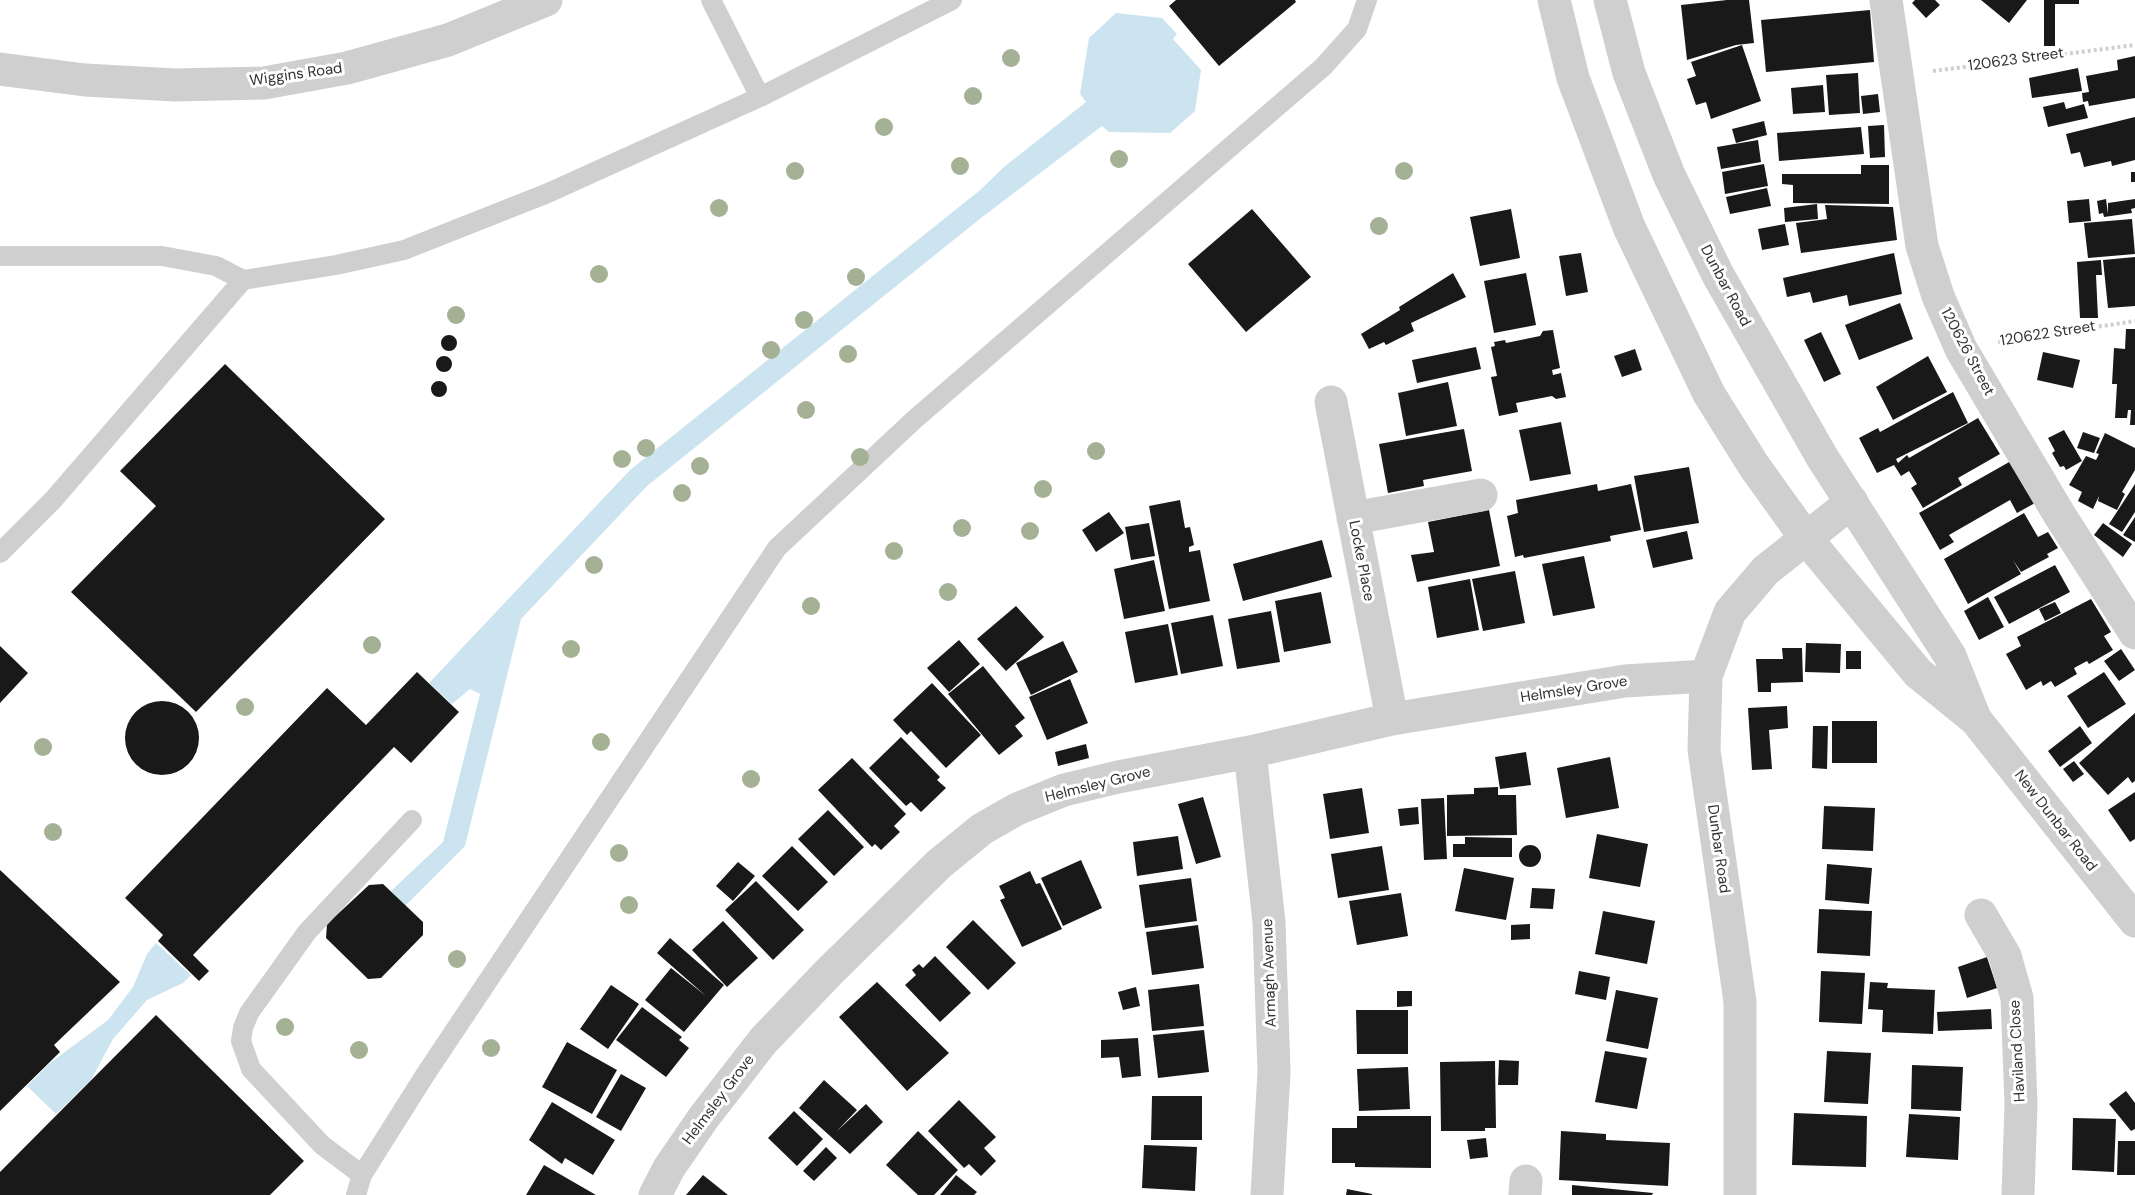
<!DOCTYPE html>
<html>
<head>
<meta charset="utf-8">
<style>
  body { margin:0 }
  canvas { display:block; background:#fff }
</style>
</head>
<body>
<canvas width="2135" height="1195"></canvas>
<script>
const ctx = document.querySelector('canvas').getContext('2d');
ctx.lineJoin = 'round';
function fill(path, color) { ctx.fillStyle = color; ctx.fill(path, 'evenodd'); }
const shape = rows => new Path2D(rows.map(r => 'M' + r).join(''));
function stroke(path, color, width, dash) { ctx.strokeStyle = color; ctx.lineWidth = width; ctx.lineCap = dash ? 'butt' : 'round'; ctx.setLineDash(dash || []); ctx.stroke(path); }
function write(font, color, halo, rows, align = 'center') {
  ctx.font = font + ' "DM Sans",sans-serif'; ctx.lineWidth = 6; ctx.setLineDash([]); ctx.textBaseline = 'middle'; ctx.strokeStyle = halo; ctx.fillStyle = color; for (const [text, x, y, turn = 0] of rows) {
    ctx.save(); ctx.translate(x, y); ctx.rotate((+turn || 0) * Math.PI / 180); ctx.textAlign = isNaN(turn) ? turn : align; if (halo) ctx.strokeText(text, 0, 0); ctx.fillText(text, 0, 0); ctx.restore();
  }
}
const water = shape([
  [1116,13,1162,18,1177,34,1173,39,1201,70,1195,111,1170,133,1109,132,1102,126,981,218,647,486,521,619,465,846,405,906,391,891,443,842,480,694,470,689,452,704,429,683,630,470,979,191,1004,167,1086,102,1080,94,1089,38],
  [156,943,191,975,183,983,147,1000,113,1039,91,1080,56,1114,27,1086,50,1063,108,1020,133,987,147,954]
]);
const building = shape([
  [1176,0,1295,0,1296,2,1219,66,1169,6],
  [1727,0,1749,0,1754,43,1736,45,1687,60,1681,5],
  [1915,0,1935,0,1940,5,1926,18,1912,3],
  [1981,0,2027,0,2009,23],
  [2044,0,2079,0,2079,4,2055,4,2055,46,2044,46],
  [1870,10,1874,62,1766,72,1761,20],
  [1742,45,1761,101,1711,119,1706,102,1696,105,1687,79,1696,76,1691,62],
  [2135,56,2135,98,2089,106,2088,101,2083,102,2082,93,2089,92,2086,76,2118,70,2117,60],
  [2078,68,2082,91,2032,98,2029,78],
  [1858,73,1860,113,1829,115,1826,75],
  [1823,85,1825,112,1793,114,1791,88],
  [1878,94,1880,112,1863,114,1861,96],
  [2064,102,2066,109,2084,104,2088,118,2048,127,2043,107],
  [2135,117,2135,160,2112,166,2111,161,2084,167,2080,152,2071,154,2066,134],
  [1764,121,1767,135,1736,143,1732,129],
  [1884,125,1885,157,1870,158,1868,126],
  [1861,127,1864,154,1779,161,1777,133],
  [1758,140,1761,162,1721,169,1717,147],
  [1764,164,1768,186,1725,194,1722,172],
  [1861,165,1889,165,1889,204,1793,203,1793,185,1782,184,1782,174,1861,174],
  [2131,172,2135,172,2135,182,2131,182],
  [1767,188,1771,206,1730,214,1726,197],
  [2089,199,2091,221,2069,223,2067,201],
  [2106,199,2108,214,2108,203,2135,199,2135,208,2131,209,2132,213,2104,217,2103,213,2099,214,2097,201],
  [1817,204,1818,219,1785,222,1784,208],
  [1825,205,1893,207,1897,240,1801,253,1796,223,1827,219],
  [1252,209,1311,277,1246,332,1188,264],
  [1511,209,1520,258,1480,266,1470,217],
  [2132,219,2135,254,2088,258,2084,223],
  [1785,224,1789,245,1762,250,1758,229],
  [1581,253,1588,292,1566,296,1559,256],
  [1894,253,1902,294,1849,306,1847,295,1813,303,1810,292,1787,297,1783,278],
  [2135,257,2135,306,2108,308,2103,260],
  [2101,260,2102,275,2096,275,2098,318,2080,318,2077,262],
  [1453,273,1466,297,1411,323,1414,331,1386,345,1384,342,1369,349,1361,334,1400,310,1399,307],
  [1526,273,1536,325,1494,333,1484,281],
  [1900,303,1913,339,1859,360,1845,325],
  [2126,329,2135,329,2135,425,2130,425,2131,410,2128,410,2127,418,2115,418,2117,384,2112,384,2114,348,2125,349],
  [1553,330,1560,368,1552,370,1553,375,1561,373,1566,397,1556,399,1552,396,1516,403,1518,412,1499,416,1491,377,1497,376,1491,347,1495,346,1494,342,1505,340,1506,343,1540,336,1543,331],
  [1821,332,1841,374,1824,382,1804,340],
  '441 343a8 8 0 1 1 16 0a8 8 0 1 1-16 0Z',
  [1476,347,1481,369,1417,383,1412,360],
  [1635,349,1642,370,1622,377,1614,356],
  [2043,352,2080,360,2073,388,2037,380],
  '436 364a8 8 0 1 1 16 0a8 8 0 1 1-16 0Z',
  [1928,356,1947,392,1893,420,1876,387],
  [225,364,385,519,196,712,71,592,156,506,120,471],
  '431 389a8 8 0 1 1 16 0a8 8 0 1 1-16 0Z',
  [1448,382,1457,426,1406,436,1398,393],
  [1953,392,1968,423,1896,459,1898,463,1907,455,1909,458,1978,418,2000,454,1958,478,1962,485,1923,508,1911,488,1917,484,1909,471,1901,476,1894,465,1877,473,1859,438,1878,428,1880,432],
  [1561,422,1571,474,1530,481,1519,430],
  [1464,429,1472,471,1423,480,1424,486,1388,493,1379,444],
  [2064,430,2082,461,2066,470,2064,466,2060,467,2052,453,2055,451,2048,438],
  [2083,432,2100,438,2094,453,2077,448],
  [2105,433,2135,448,2135,470,2122,492,2125,494,2117,510,2098,501,2099,496,2093,509,2078,501,2082,492,2069,485,2086,456,2096,460,2099,454,2096,453],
  [2011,461,2035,503,2017,513,2010,500,1949,535,1954,542,1940,550,1919,513],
  [1689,467,1699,523,1644,532,1634,476],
  [1597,484,1598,491,1631,484,1641,530,1610,536,1611,541,1524,558,1523,555,1515,557,1507,516,1518,513,1516,500],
  [2135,484,2135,512,2122,532,2109,524],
  [1180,500,1185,528,1190,527,1194,545,1189,547,1189,552,1200,550,1210,601,1169,609,1149,506],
  [1489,510,1500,566,1417,582,1411,555,1434,552,1428,522],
  [1109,512,1124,533,1096,552,1082,530],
  [2024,513,2038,537,2048,532,2058,548,2047,554,2049,557,2021,572,2013,560,2021,574,1968,604,1944,559],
  [2135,517,2135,542,2123,535],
  [1149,523,1155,556,1131,560,1125,527],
  [2103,523,2132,544,2123,557,2094,535],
  [1687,531,1693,559,1653,568,1646,540],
  [1322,540,1332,577,1243,601,1233,564],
  [1584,556,1595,608,1553,616,1542,564],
  [1154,560,1165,611,1124,619,1114,569],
  [2055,565,2070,592,2009,624,1994,597],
  [1515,571,1525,623,1483,631,1472,579],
  [1470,579,1479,630,1437,638,1428,587],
  [1321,592,1331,643,1284,652,1275,601],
  [1988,597,2004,627,1979,640,1964,611],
  [2091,599,2111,632,2104,636,2113,650,2089,664,2087,661,2074,668,2077,674,2055,687,2051,681,2043,686,2041,681,2026,690,2006,654,2021,646,2017,637],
  [2055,602,2061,613,2045,621,2039,609],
  [1016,606,1044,637,1006,671,977,639],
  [1271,611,1280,662,1237,669,1228,619],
  [1213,615,1223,666,1181,674,1171,623],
  [1168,624,1178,675,1135,683,1125,632],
  [959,640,980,664,949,692,927,668],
  [1063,641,1078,672,1031,695,1016,663],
  [1806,643,1841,644,1840,673,1805,672],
  [0,646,28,673,0,703],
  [1782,648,1802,648,1803,682,1771,683,1771,692,1758,692,1756,659,1783,659],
  [2121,649,2135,670,2119,681,2104,661],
  [1846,651,1861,651,1861,669,1846,669],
  [983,666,1025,718,1015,726,1023,736,999,755,948,694],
  [417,672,459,712,411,763,394,747,193,955,209,971,199,981,158,941,163,935,125,898,327,688,366,725],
  [2104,672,2126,704,2088,728,2067,696],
  [1070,679,1088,723,1047,740,1029,697],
  [932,683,981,735,946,768,911,731,907,735,893,720],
  '125 738a37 37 0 1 1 74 0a37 37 0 1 1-74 0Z',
  [1787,706,1788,728,1769,730,1772,769,1752,770,1748,708],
  [2135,713,2135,781,2132,783,2128,777,2108,795,2079,763],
  [1832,721,1877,721,1877,763,1832,763],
  [1813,726,1828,726,1827,769,1812,768],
  [2080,726,2092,743,2060,767,2048,751],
  [901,737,940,777,937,780,946,788,921,812,911,802,906,806,869,768],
  [1086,744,1089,758,1058,766,1055,752],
  [1526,752,1531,785,1500,789,1495,757],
  [1610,757,1619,808,1566,818,1557,768],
  [852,758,906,814,894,826,900,832,881,850,875,844,872,847,818,790],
  [2074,761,2084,774,2073,782,2063,769],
  [1498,787,1498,795,1516,795,1517,835,1447,836,1447,795,1474,794,1474,788],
  [1362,788,1369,833,1330,839,1323,794],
  [2135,792,2135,839,2130,842,2108,810],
  [1203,797,1221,857,1196,864,1178,804],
  [1444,798,1447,859,1424,860,1421,799],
  [1824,806,1875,808,1873,851,1822,849],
  [1418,807,1419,824,1400,826,1398,809],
  [828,810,864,847,834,876,798,839],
  [1597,834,1648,844,1640,887,1589,878],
  [1178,836,1183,869,1137,876,1133,842],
  [1465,837,1512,838,1512,857,1453,857,1453,844,1465,844],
  '1519 856a11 11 0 1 1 22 0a11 11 0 1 1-22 0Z',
  [792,846,828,882,798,911,762,876],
  [1382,846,1389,890,1338,898,1331,854],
  [1081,860,1102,908,1063,926,1041,878],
  [738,862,755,876,733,901,716,886],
  [1827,864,1872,868,1869,904,1825,900],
  [1464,868,1514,878,1506,920,1455,911],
  [0,870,120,982,54,1045,60,1052,0,1111],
  [1030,871,1036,884,1040,883,1062,929,1022,947,1000,900,1005,898,999,886],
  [1191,878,1197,921,1145,928,1139,885],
  [756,881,804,930,773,960,725,910],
  [383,884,423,922,423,935,381,978,368,979,326,938,327,924,369,885],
  [1532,888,1555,889,1553,909,1530,908],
  [1401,893,1408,936,1357,945,1349,901],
  [1819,909,1872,911,1870,956,1817,953],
  [1603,911,1655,921,1647,964,1595,954],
  [973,920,1016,963,988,990,946,947],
  [723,921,758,958,727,987,692,950],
  [1530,924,1530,939,1511,940,1511,925],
  [1198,925,1204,968,1152,975,1146,932],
  [670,938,724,985,684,1032,645,1000,671,968,706,996,657,953],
  [935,956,971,993,940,1022,905,985,916,975,912,970,919,964,923,968],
  [1987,957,1997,988,1967,998,1958,967],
  [1579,971,1610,977,1606,1000,1575,994],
  [1821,971,1865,973,1862,1024,1819,1022],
  [877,982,949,1053,907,1091,839,1017],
  [1870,982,1888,983,1887,988,1935,990,1933,1034,1882,1032,1883,1010,1868,1009],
  [1199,984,1204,1026,1152,1031,1148,990],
  [611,985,639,1004,608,1049,580,1029],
  [1136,987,1140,1006,1123,1010,1118,992],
  [1616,990,1658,998,1648,1049,1606,1041],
  [1397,991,1412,991,1412,1006,1397,1007],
  [642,1007,682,1037,679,1040,689,1048,666,1077,616,1040],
  [1991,1009,1992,1029,1938,1031,1937,1012],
  [1356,1010,1408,1010,1408,1054,1357,1054],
  [156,1015,304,1161,270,1195,0,1195,0,1172],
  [1204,1030,1209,1072,1158,1078,1153,1035],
  [1138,1038,1141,1076,1122,1078,1119,1057,1101,1058,1101,1040],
  [567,1042,617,1070,592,1114,542,1087],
  [1605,1051,1647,1058,1637,1109,1595,1102],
  [1827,1051,1871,1053,1868,1104,1824,1102],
  [1499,1060,1519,1061,1518,1085,1498,1085],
  [1495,1061,1496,1128,1485,1128,1485,1131,1441,1131,1440,1062],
  [1912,1065,1963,1067,1961,1111,1911,1109],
  [1408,1067,1410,1109,1359,1111,1357,1069],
  [621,1074,646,1088,621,1131,596,1117],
  [824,1080,857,1110,837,1131,866,1104,883,1122,850,1154,799,1108],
  [2126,1091,2135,1103,2135,1129,2131,1131,2109,1104],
  [1152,1096,1202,1096,1202,1140,1151,1140],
  [959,1100,996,1137,984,1148,996,1161,981,1176,969,1164,964,1168,928,1131],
  [552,1102,615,1140,593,1175,565,1158,562,1164,529,1140],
  [794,1111,823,1139,797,1166,768,1138],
  [1794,1113,1867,1116,1866,1167,1792,1165],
  [1909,1114,1960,1117,1958,1160,1906,1157],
  [1357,1116,1431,1116,1431,1168,1355,1167,1355,1163,1332,1163,1332,1128,1357,1128],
  [2073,1118,2116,1119,2114,1172,2072,1170],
  [918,1131,958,1170,934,1195,918,1195,886,1165],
  [1561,1131,1606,1134,1606,1140,1670,1143,1668,1186,1559,1180],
  [1486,1138,1488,1157,1470,1159,1467,1140],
  [2118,1141,2135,1141,2135,1175,2117,1175],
  [1144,1145,1197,1147,1195,1191,1142,1188],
  [826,1147,837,1158,814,1181,803,1171],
  [544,1165,596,1195,526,1195],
  [703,1175,728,1195,686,1195],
  [956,1175,977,1192,974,1195,940,1195],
  [1572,1185,1653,1193,1652,1195,1572,1195],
  [1347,1189,1372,1194,1372,1195,1346,1195]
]);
const path = shape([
  [1933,71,2135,45],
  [1998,342,2135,321]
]);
const service = shape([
  [711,0,760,97,952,0],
  [0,256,162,256,216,266,243,280],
  [0,553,53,500,243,280,336,265,404,250,548,193,760,97],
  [412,820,307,932,249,1013,243,1028,241,1041,251,1069,322,1145,362,1175,425,1075,777,548,915,419,1323,67,1357,29,1367,0],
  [356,1195,362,1175]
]);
const minor = shape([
  [1886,0,1922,246,1938,296,1961,349,2059,514,2135,633],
  [1331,402,1392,719],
  [1353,518,1481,495],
  [1250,752,1269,922,1274,1072,1267,1195],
  [1981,915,2005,956,2017,998,2021,1104,2018,1195],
  [655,1195,669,1168,704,1117,763,1041,828,973,939,864,982,829,1017,809,1064,790,1118,777,1250,752,1392,719,1625,681,1706,676],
  [1525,1195,1526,1181],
  [1740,1195,1740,1002,1704,750,1706,676,1730,612,1766,570,1852,502]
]);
const tertiary = shape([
  [1554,0,1573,78,1629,227,1709,394,1754,466,1805,537,1918,673,1976,720,2135,921],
  [1610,0,1629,73,1669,175,1718,275,1822,457,1950,656,1974,716],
  [0,69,85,80,175,85,264,83,347,68,448,40,546,0]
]);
const trees = [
  [1011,58],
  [973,96],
  [884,127],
  [1119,159],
  [960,166],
  [795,171],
  [1404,171],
  [719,208],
  [1379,226],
  [599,274],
  [856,277],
  [456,315],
  [804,320],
  [771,350],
  [848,354],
  [806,410],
  [646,448],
  [1096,451],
  [860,457],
  [622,459],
  [700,466],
  [1043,489],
  [682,493],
  [962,528],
  [1030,531],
  [894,551],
  [594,565],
  [948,592],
  [811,606],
  [372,645],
  [571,649],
  [245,707],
  [601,742],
  [43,747],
  [751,779],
  [53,832],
  [619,853],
  [629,905],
  [457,959],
  [285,1027],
  [491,1048],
  [359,1050]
];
const streetNames = [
  ["120623 Street",2016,60,-8],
  ["Wiggins Road",296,75,-8],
  ["Dunbar Road",1725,286,62],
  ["120622 Street",2048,334,-9],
  ["120626 Street",1967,352,62],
  ["Locke Place",1361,561,79],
  ["Helmsley Grove",1574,690,-9],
  ["Helmsley Grove",1098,785,-14],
  ["New Dunbar Road",2055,821,52],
  ["Dunbar Road",1718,849,82],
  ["Armagh Avenue",1270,973,-92],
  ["Haviland Close",2018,1051,-93],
  ["Helmsley Grove",719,1100,-53]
];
fill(water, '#cce4ef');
fill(building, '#191919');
stroke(path, '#cfcfcf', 4, [3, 3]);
stroke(service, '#cfcfcf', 20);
stroke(minor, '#cfcfcf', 33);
stroke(tertiary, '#cfcfcf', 33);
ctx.fillStyle = '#a4b194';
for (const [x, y] of trees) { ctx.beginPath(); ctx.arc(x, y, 9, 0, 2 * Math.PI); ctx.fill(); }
write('15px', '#323232', '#fff', streetNames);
</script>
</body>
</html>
